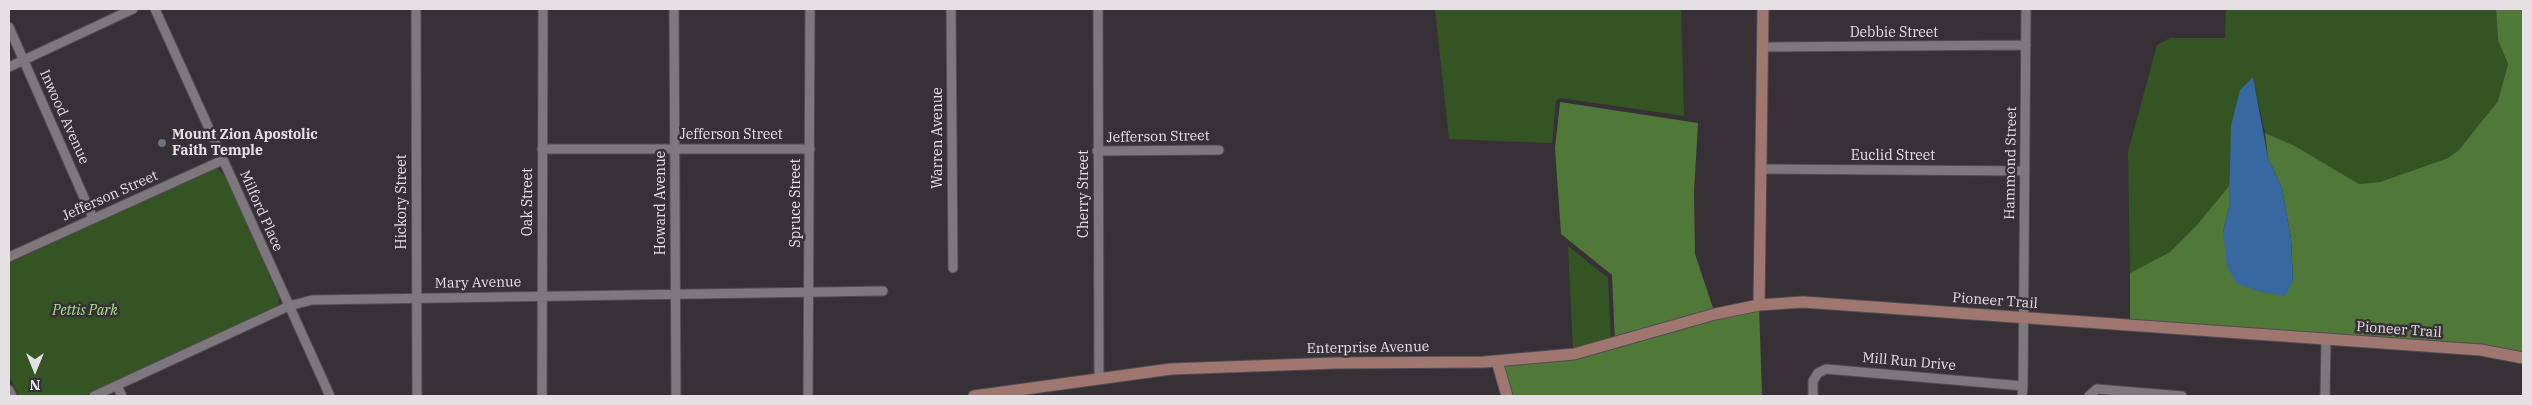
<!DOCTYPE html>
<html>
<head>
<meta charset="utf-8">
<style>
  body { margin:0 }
  #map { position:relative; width:2532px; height:405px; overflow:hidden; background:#373137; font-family:"IBM Plex Serif",serif }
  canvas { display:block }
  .frame { position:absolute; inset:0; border:10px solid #e4e0e4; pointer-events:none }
  .north { position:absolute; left:10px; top:345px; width:50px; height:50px; -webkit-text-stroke:4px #373137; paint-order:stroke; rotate:180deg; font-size:14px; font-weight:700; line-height:20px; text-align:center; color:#e4e0e4 }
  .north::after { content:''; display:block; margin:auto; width:18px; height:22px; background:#e4e0e4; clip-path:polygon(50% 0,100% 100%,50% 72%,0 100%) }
</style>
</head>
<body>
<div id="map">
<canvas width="2532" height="405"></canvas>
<div class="frame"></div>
<div class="north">N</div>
</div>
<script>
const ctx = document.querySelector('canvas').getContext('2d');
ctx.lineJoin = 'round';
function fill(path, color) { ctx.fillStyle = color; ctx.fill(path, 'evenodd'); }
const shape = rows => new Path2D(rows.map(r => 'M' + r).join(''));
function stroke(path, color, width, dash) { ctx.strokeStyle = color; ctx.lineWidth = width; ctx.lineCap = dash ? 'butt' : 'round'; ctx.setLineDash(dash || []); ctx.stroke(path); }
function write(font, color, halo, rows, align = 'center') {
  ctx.font = font + ' "IBM Plex Serif",serif'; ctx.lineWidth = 5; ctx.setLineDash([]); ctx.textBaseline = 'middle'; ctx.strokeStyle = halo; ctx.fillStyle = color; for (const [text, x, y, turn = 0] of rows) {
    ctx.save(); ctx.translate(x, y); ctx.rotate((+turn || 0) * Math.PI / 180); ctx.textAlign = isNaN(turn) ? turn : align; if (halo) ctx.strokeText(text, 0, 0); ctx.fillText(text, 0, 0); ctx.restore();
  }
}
const green = shape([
  [1435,9,1681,9,1684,116,1560,98,1556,101,1552,143,1449,139],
  [2226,9,2496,9,2498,40,2508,64,2498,101,2458,151,2448,158,2380,182,2359,184,2295,146,2265,133,2253,77,2230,185,2196,226,2170,252,2130,273,2128,152,2157,45,2170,38,2225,38],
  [217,168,226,177,279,298,278,305,85,396,19,396,9,376,9,263],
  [1568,246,1608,278,1611,339,1573,349]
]);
const forest = shape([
  [2496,9,2523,9,2523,353,2130,321,2130,273,2170,252,2196,226,2230,185,2229,207,2223,232,2293,281,2291,239,2282,188,2268,158,2265,133,2295,146,2359,184,2380,182,2448,158,2458,151,2498,101,2508,64,2498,40],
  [1560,102,1698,123,1694,192,1695,254,1715,314,1759,305,1762,396,1507,396,1497,361,1615,344,1612,275,1561,234,1555,148]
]);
const water = shape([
  [2253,77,2268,158,2282,188,2291,239,2293,281,2285,296,2261,292,2236,283,2227,266,2223,232,2229,207,2231,126,2240,90]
]);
const street = shape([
  [155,9,330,396],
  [416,9,417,396],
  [674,9,676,396],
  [951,9,953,268],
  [1098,9,1099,378],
  [9,27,93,218],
  [1763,47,2026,45],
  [9,67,133,9],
  [542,149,810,149],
  [1097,151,1219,150],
  [1761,169,2025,171],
  [9,257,223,160],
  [117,386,122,396],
  [2023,386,2026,9],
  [9,390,12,396],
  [94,396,289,306,312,300,883,291],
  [542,396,543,9],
  [808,396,810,9],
  [1813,396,1813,381,1818,373,1826,369,2023,386,2022,396],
  [2089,396,2097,389,2182,396],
  [2325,396,2326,340]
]);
const secondary = shape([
  [1759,305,1763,9],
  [1497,361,1507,396],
  [974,396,1171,369,1336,363,1484,362,1574,354,1715,314,1759,305,1803,302,2481,350,2523,358]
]);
const markers = [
  [162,143,5,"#6b7280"]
];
const streetNames = [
  ["Debbie Street",1894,33],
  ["Inwood Avenue",64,117,66],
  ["Jefferson Street",731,135],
  ["Jefferson Street",1158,137,-1],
  ["Warren Avenue",938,138,-90],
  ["Euclid Street",1893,156],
  ["Hammond Street",2011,163,-89],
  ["Cherry Street",1084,194,-90],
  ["Jefferson Street",110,196,-24],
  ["Hickory Street",402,202,-90],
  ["Oak Street",528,202,-90],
  ["Howard Avenue",661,203,-90],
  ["Spruce Street",796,203,-90],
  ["Milford Place",261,211,66],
  ["Mary Avenue",478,283,-1],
  ["Pioneer Trail",1995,301,4],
  ["Pioneer Trail",2399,330,4],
  ["Enterprise Avenue",1368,348,-1],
  ["Mill Run Drive",1909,362,5]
];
const poiNames = [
  ["Mount Zion Apostolic",172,135],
  ["Faith Temple",172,151]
];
const parkNames = [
  ["Pettis Park",85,311]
];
fill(green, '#355424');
fill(forest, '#4f7839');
fill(water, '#37689f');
stroke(street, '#514d51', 11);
stroke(secondary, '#514d51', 13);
stroke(street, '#7e777e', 9);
stroke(secondary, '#a07671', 11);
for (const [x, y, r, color] of markers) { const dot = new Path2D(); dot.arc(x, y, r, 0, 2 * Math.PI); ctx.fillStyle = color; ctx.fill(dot); stroke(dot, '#373137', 2); }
write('14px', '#e4e0e4', '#373137', streetNames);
write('bold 14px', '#e4e0e4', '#373137', poiNames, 'left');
write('italic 14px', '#abe68d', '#373137', parkNames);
</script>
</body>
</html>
